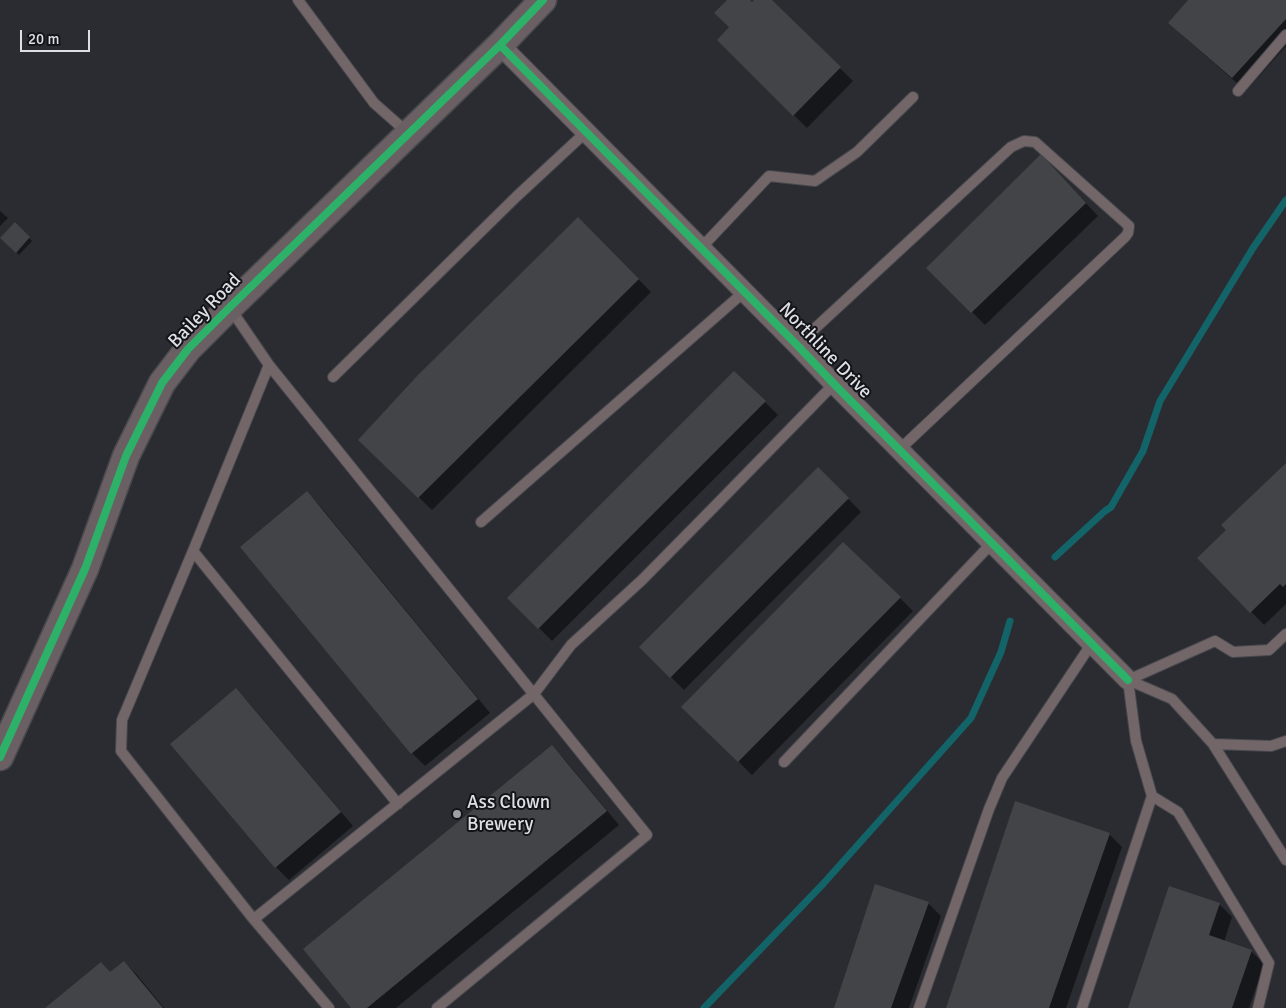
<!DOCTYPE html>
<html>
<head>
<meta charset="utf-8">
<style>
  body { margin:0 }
  #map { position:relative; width:1286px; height:1008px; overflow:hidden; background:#2a2c31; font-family:Signika,sans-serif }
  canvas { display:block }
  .scale { position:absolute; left:20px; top:30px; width:70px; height:22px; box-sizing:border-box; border:2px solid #dddfe5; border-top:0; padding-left:6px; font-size:15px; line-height:18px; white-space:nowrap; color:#dddfe5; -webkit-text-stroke:4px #121418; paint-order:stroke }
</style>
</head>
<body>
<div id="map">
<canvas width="1286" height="1008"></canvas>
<div class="scale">20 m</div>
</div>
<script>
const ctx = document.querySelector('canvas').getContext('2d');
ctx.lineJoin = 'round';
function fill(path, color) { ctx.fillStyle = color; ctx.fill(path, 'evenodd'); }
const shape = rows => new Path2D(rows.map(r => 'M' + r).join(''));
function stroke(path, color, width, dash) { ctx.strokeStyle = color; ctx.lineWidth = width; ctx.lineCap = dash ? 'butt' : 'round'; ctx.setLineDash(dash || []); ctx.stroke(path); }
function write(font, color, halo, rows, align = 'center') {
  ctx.font = font + ' Signika,sans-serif'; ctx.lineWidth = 4; ctx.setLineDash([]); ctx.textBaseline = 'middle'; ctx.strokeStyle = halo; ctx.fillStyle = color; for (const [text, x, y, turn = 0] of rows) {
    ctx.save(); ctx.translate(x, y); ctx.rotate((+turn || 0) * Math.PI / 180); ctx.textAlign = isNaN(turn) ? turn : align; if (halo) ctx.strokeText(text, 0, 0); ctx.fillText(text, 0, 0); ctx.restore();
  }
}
const shadow = shape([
  [729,0,748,0,752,4,756,0,770,0,853,81,807,128,718,40,730,27],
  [1190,0,1286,0,1286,46,1246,91,1183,36,1170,23],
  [1054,169,1098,216,985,325,928,268],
  [0,211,8,218,0,226],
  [578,219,651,292,432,510,373,453],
  [15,224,32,241,19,255,2,238],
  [765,402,778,415,552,641,509,598],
  [1286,464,1286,604,1264,625,1199,558,1228,530],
  [818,468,861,512,684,690,641,647],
  [307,493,320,506,490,713,425,766,412,753],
  [900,598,913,611,752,775,683,707],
  [236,690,249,703,353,826,289,880,276,867],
  [552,747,565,760,619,825,396,1008,353,1008],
  [1109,834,1122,847,1066,1008,947,1008],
  [928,903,941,916,909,1008,835,1008],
  [1219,904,1232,917,1224,942,1251,951,1264,964,1249,1008,1129,1008],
  [124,962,137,975,164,1008,47,1008,111,973]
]);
const stream = shape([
  [1055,557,1105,511,1111,507,1143,451,1160,401,1253,248,1286,200],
  [704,1008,823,884,971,718,1001,652,1010,621]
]);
const building = shape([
  [727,0,750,0,752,2,754,0,772,0,841,67,793,116,717,40,729,27,714,13],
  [1188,0,1286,0,1286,19,1232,78,1168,23],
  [1041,154,1086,203,971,313,926,268],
  [578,217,639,279,418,498,358,440,418,375],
  [15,222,30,237,16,253,0,238],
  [734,371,766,401,538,629,507,598],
  [1286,463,1286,584,1283,587,1280,584,1250,613,1197,558,1226,530,1221,525],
  [818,467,849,498,670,678,639,647],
  [307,491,478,699,411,754,240,547],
  [843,542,901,597,738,762,681,707],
  [236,688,341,812,275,868,170,744],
  [552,745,607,811,367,1008,351,1008,303,949],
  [1015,801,1110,833,1049,1008,946,1008],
  [875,884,929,902,891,1008,834,1008],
  [1169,886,1220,903,1209,935,1252,950,1232,1008,1128,1008],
  [124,961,163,1008,45,1008,101,962,110,972]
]);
const lane = shape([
  [298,0,374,103,408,133],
  [1238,91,1286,35],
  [701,248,769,176,815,181,857,152,913,97],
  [230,308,269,365,647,835,437,1008],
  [797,345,1011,147,1024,141,1035,142,1129,226,1128,233,1125,237,899,450],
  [269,365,193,551,122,720,121,751,251,916,329,1008],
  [333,377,516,197,586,132],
  [481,522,744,292],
  [193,551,398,804],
  [1128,680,1172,699,1213,744,1286,860],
  [1128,680,1215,641,1233,652,1269,650,1286,634],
  [1213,744,1271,746,1286,741],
  [784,762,992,543],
  [1152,796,1178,812,1269,963,1258,1008],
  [254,919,534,694,571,645,642,580,714,507,834,384],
  [919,1008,989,809,1002,778,1092,643],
  [1082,1008,1152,796,1136,741,1128,680]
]);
const street = shape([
  [500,45,797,345,834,384,1128,680]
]);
const secondary = shape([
  [0,757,85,569,126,456,162,383,188,349,230,307,500,45,543,0]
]);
const cycleway = shape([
  [500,45,797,345,834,384,1128,680],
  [0,757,85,569,126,456,162,383,188,349,230,307,500,45,543,0]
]);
const markers = [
  [457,814,5,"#9ea0a6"]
];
const streetNames = [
  ["Bailey Road",205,311,-46],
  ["Northline Drive",825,351,46]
];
const poiNames = [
  ["Ass Clown",467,803],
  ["Brewery",467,825]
];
fill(shadow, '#0007');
stroke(stream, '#136469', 7);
fill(building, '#424448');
stroke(lane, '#47494d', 12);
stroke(street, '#47494d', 21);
stroke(secondary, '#47494d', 29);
stroke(lane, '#736669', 10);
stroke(street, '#736669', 19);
stroke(secondary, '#6a5f63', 26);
stroke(cycleway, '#2db169', 8);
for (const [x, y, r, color] of markers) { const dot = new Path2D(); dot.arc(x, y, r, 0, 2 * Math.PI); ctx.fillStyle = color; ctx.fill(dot); stroke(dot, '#121418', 2); }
write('19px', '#dddfe5', '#121418', streetNames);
write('19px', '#dddfe5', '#121418', poiNames, 'left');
</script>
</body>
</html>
